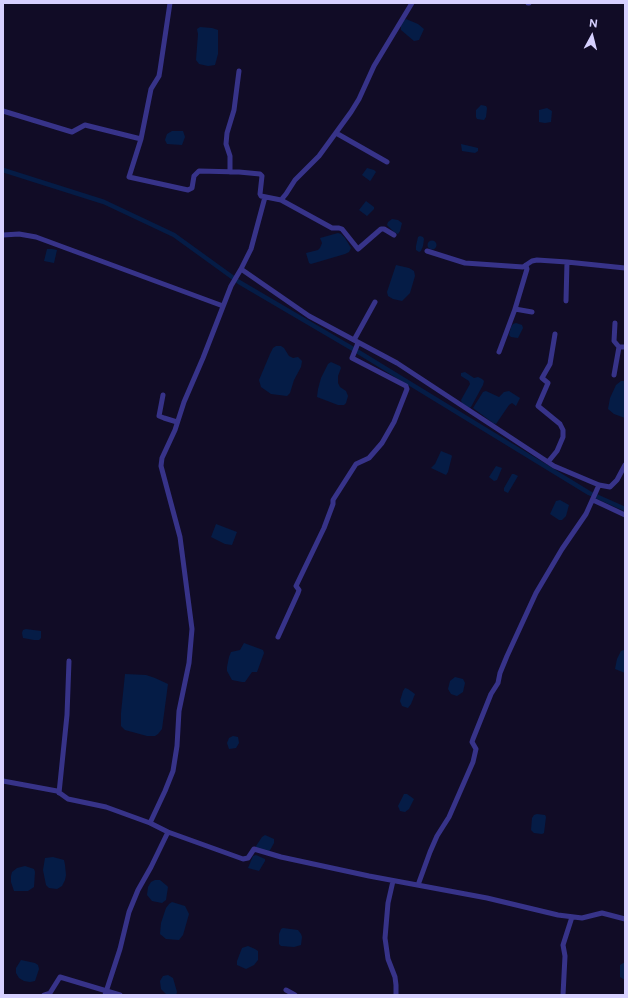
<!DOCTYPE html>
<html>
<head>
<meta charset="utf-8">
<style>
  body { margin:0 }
  #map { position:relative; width:628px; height:998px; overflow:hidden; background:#110c26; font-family:Figtree,sans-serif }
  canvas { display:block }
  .frame { position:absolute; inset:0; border:4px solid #d7d1ff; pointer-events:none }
  .north { position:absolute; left:572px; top:16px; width:40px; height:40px; -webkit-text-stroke:3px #110c26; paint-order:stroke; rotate:7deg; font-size:11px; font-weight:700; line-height:16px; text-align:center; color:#d7d1ff }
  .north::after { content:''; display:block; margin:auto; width:14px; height:18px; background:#d7d1ff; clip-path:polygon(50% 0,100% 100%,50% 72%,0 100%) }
</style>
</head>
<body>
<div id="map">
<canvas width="628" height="998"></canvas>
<div class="frame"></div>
<div class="north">N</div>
</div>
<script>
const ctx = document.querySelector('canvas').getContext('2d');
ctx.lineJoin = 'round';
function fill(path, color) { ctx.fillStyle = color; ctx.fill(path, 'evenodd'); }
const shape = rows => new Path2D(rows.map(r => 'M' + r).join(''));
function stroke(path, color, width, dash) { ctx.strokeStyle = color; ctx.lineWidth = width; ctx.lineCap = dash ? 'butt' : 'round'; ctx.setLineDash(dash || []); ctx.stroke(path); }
const water = shape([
  [406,19,418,24,424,29,419,40,414,41,401,30,401,24,403,21],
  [200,27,212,28,218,30,218,54,215,65,208,66,199,64,196,60,198,34,197,29],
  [481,105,486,106,487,108,486,117,484,120,477,119,476,117,476,110],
  [547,108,552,111,551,122,545,123,539,122,539,110],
  [172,131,183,131,185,137,182,145,167,144,165,140,167,134],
  [461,144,474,147,478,148,478,151,475,153,462,151],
  [367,168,374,170,376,172,371,180,370,181,362,175],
  [366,201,374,207,374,209,367,216,359,210],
  [392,219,398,220,402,223,400,231,398,234,394,232,387,225,388,222],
  [338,233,341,234,345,238,351,248,349,252,345,254,311,264,309,263,306,253,318,250,320,248,322,243,320,238],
  [420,236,423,237,424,239,423,246,421,251,419,252,416,250,416,246,418,237],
  '427.5 245a4.5 4.5 0 1 1 9 0a4.5 4.5 0 1 1-9 0Z',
  [47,249,52,249,57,250,54,263,44,261],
  [396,265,409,268,414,271,415,276,410,293,402,301,393,299,388,296,387,292],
  [516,323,522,325,523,328,518,338,511,337,509,335,511,327,513,324],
  [276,346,281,346,284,348,289,356,293,358,298,357,302,361,301,367,294,380,290,393,287,396,271,394,261,387,259,380,270,354,273,348],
  [331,362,340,366,341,368,338,376,338,383,340,387,346,391,348,396,346,403,344,405,338,405,317,397,318,389,321,378,328,364],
  [465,372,474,378,478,377,482,379,484,381,483,385,471,407,469,408,462,403,461,400,470,384,469,381,461,376,461,373],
  [621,381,625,381,625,418,614,414,608,409,610,398,616,385],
  [486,391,499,397,504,392,509,391,520,398,516,406,512,403,509,405,496,424,493,423,473,408,483,392],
  [441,451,451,455,452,456,448,472,446,475,431,468,435,464],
  [496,466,502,468,497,480,494,481,489,477],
  [512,474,514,474,518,476,508,493,504,491,504,488],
  [560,500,569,505,566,516,562,520,559,520,550,514,556,501],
  [216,524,237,532,232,545,225,544,211,537],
  [26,629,41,631,41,638,39,640,34,640,23,638,22,633,23,630],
  [244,643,263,650,264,653,257,672,252,672,245,682,242,682,232,680,227,671,227,667,229,657,231,652,240,650],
  [624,650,625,650,625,673,615,669,617,659,621,651],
  [125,674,146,675,155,678,168,684,162,729,158,734,155,736,147,736,125,730,121,726,121,713],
  [455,677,463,679,465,683,463,692,457,696,451,694,448,689,450,681],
  [405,688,408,689,415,694,411,704,408,708,402,706,400,701,403,691],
  [233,736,238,737,239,743,236,748,229,749,227,743,229,738],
  [404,794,407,794,414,799,409,809,405,812,400,811,398,806],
  [537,814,545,815,546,817,544,833,542,834,534,833,531,830,532,818,534,815],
  [265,835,274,839,274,843,269,852,256,848,256,846,262,837],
  [256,855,265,859,265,861,259,871,248,868,253,856],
  [53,857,64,860,65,865,66,875,65,880,62,886,57,889,49,888,46,885,43,870,45,858],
  [25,866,34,869,35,872,34,887,28,891,14,891,11,882,11,876,12,872,17,868],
  [155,880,160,880,166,885,168,887,166,900,162,903,152,901,147,895,148,887,151,882],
  [172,902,185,906,189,914,183,935,179,940,166,939,160,934,161,923,166,908,169,904],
  [283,928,298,930,301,934,302,937,301,945,294,947,281,946,279,944,279,934,281,929],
  [248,946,255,949,258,951,258,960,254,965,246,969,237,965,237,961,242,948],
  [21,960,35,963,38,965,39,969,35,981,30,982,24,981,19,978,16,973,16,968],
  [625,962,625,980,620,977,620,965],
  [168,975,173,978,177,992,176,995,167,995,161,989,160,981,163,976]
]);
const canal = shape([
  [3,170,104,202,174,235,239,282,360,353,589,493,625,509]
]);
const minor = shape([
  [170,3,160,70,159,76,151,89,141,139,129,177,188,190,192,188,194,176,199,171,239,172,260,174,262,176,260,194,261,196,281,200,286,194,295,180,319,156,351,112,359,99,374,66,412,3],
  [528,3,529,3],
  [3,111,72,132,85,125,141,139],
  [336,133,387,162],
  [230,172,230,156,226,144,227,133,234,110,239,71],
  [265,197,251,249,241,269,309,316,397,363,554,466,599,485,610,487,617,480,625,465],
  [281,200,332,228,339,228,342,229,358,249,381,229,384,229,394,235],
  [3,235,19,234,36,237,223,306],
  [427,251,465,263,523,267,532,261,537,260,567,262,625,268],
  [526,265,527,269,515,309,532,312],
  [566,301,567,262],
  [615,323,614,341,619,347,625,347],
  [354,340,375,302],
  [499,352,515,309],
  [614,375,619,347],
  [163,395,159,416,164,418,177,422],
  [548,462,557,451,563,437,563,430,560,424,538,406,548,383,542,378,550,364,555,334],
  [593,500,625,515],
  [278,637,298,593,299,590,296,586,324,528,333,504,333,500,356,464,369,458,382,443,394,422,407,389,406,386,352,358,358,343],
  [3,781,57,791,68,799,106,807,150,823,168,832,243,859,248,858,254,849,281,857,369,876,487,898,558,915,582,918,602,913,625,919],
  [59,793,67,715,69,661],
  [150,823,165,791,173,771,177,746,179,711,189,663,192,629,180,537,161,466,162,458,175,430,184,402,203,358,231,286,241,269],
  [393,881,388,903,385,938,388,959,395,977,396,985,396,995],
  [418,885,430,852,437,836,449,817,473,762,476,749,472,742,473,739,491,694,498,683,500,673,507,656,536,593,562,549,586,514,599,485],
  [286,990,295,995],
  [44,995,50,993,60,977,120,995],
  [105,995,120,949,129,912,138,890,151,867,168,832],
  [563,995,565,956,563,945,572,917]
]);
fill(water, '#051c46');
stroke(canal, '#051c46', 4.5);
stroke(minor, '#373389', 5);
</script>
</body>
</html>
